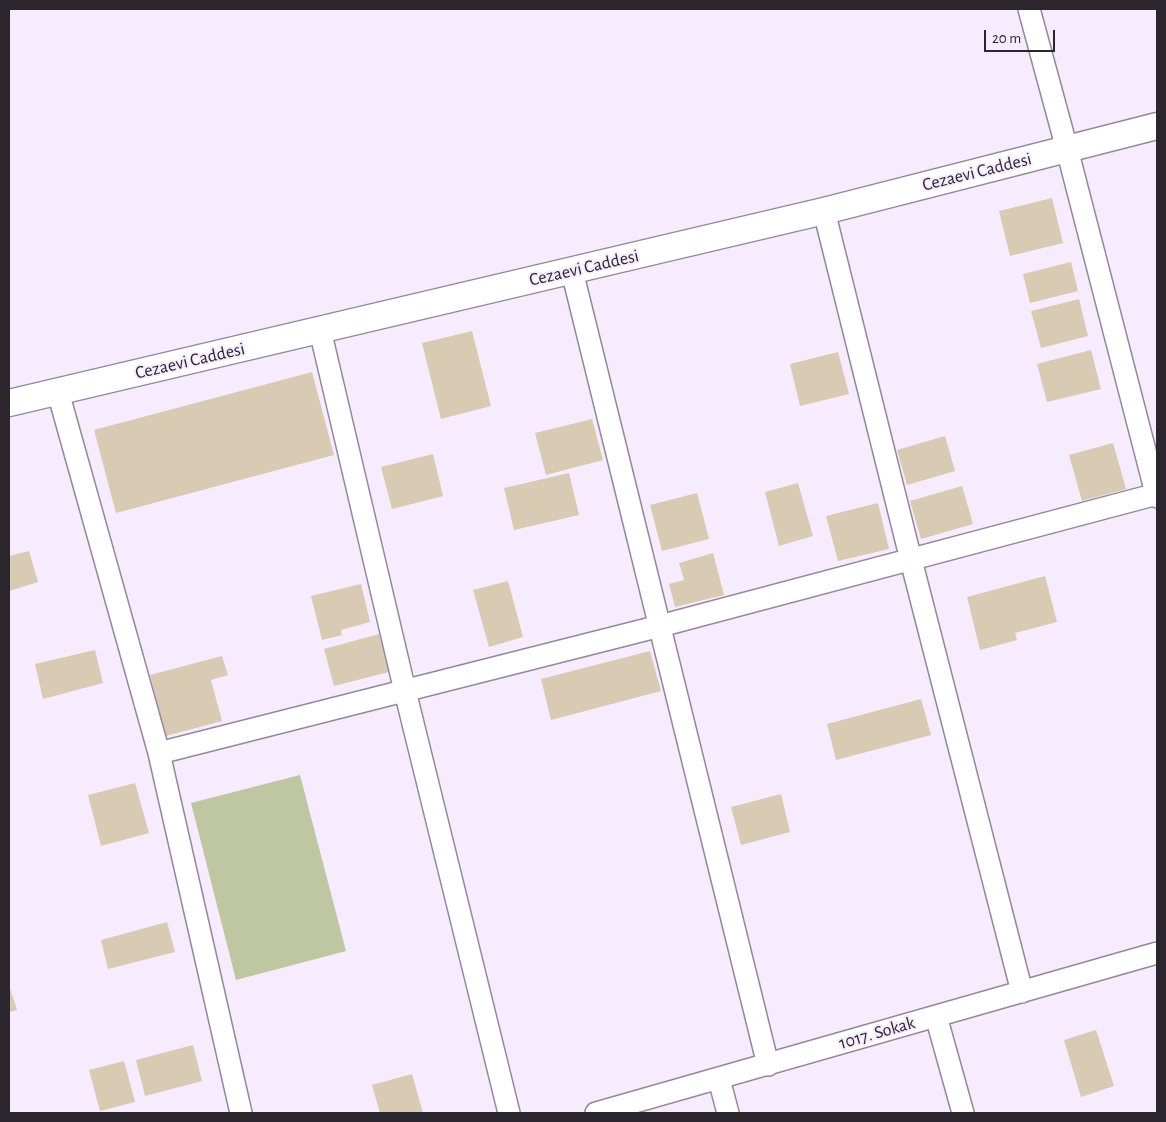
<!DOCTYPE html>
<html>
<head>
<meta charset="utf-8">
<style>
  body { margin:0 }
  #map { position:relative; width:1166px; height:1122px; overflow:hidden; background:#f7ebfe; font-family:"Alegreya Sans",sans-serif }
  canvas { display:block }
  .frame { position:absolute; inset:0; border:10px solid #2b262e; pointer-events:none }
  .scale { position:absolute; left:984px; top:30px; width:71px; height:22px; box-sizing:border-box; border:2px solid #2b262e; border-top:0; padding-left:6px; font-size:15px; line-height:18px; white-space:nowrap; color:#2b262e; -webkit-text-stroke:4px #f7ebfe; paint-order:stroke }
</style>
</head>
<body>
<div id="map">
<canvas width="1166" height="1122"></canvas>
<div class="frame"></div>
<div class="scale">20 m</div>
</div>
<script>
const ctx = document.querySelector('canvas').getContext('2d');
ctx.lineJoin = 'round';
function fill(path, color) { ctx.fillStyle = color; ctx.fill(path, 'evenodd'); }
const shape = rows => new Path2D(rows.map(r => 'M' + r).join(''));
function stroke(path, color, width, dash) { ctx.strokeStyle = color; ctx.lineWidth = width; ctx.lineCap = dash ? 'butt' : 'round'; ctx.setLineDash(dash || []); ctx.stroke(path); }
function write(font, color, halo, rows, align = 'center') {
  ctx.font = font + ' "Alegreya Sans",sans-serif'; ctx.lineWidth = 4; ctx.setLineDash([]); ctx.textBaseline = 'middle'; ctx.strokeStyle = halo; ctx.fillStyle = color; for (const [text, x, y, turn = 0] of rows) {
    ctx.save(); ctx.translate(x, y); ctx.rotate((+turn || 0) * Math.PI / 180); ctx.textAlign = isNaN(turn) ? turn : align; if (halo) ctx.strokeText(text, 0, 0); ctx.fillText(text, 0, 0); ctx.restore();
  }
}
const green = shape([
  [300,775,346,951,236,980,191,803]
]);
const building = shape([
  [1052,198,1063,243,1010,256,999,211],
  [1071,262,1078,291,1030,303,1023,274],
  [1079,299,1088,336,1041,348,1031,311],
  [472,331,491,406,441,419,422,343],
  [1091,350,1101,389,1047,402,1037,364],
  [838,352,849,394,800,406,790,364],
  [312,372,334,455,116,513,94,430],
  [592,419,603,460,546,475,535,433],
  [945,436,955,471,907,485,897,450],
  [1113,443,1126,489,1082,501,1069,455],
  [433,454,443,496,392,509,381,467],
  [569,473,579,515,514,530,504,488],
  [798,483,813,536,779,546,765,492],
  [962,486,973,524,921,539,910,501],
  [697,493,709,539,662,551,650,505],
  [878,503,889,549,838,561,826,516],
  [29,551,38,582,9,591,9,556],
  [713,553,724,595,675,607,669,584,684,580,679,563],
  [1045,576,1057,622,1015,633,1017,640,980,650,967,597],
  [508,581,523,637,489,647,473,590],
  [361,584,370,622,341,630,342,635,322,640,311,596],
  [379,634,389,672,334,686,324,649],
  [95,650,103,683,43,699,35,664],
  [650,651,661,691,551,720,541,679],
  [222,656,228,675,211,680,222,721,166,736,150,675],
  [921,699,931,735,836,760,827,724],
  [135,783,149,833,101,846,88,795],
  [781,794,790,832,741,845,731,807],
  [167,922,175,952,108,969,101,940],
  [9,985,17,1010,9,1012],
  [1096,1030,1114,1086,1081,1097,1064,1040],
  [193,1045,202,1081,145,1096,136,1060],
  [124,1061,135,1102,100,1111,89,1070],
  [412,1074,423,1113,380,1113,372,1085]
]);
const minor = shape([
  [1029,9,1067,149,1157,497],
  [824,211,911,560,1022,992],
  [572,271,768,1065],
  [320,330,405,691,509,1113],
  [58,392,159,753,241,1113],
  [159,753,660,626,1157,494],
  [936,1016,963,1113],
  [719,1079,728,1113],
  [596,1113,1157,953]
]);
const tertiary = shape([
  [9,403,824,211,1157,126]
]);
const streetNames = [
  ["Cezaevi Caddesi",977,172,-14],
  ["Cezaevi Caddesi",584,268,-13],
  ["Cezaevi Caddesi",190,361,-13],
  ["1017. Sokak",877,1033,-16]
];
fill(green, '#bec7a2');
fill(building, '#d8cab3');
stroke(minor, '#95879c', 24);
stroke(tertiary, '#95879c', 29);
stroke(minor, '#fff', 21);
stroke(tertiary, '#fff', 26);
write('18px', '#2b262e', '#f7ebfe', streetNames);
</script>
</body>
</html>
